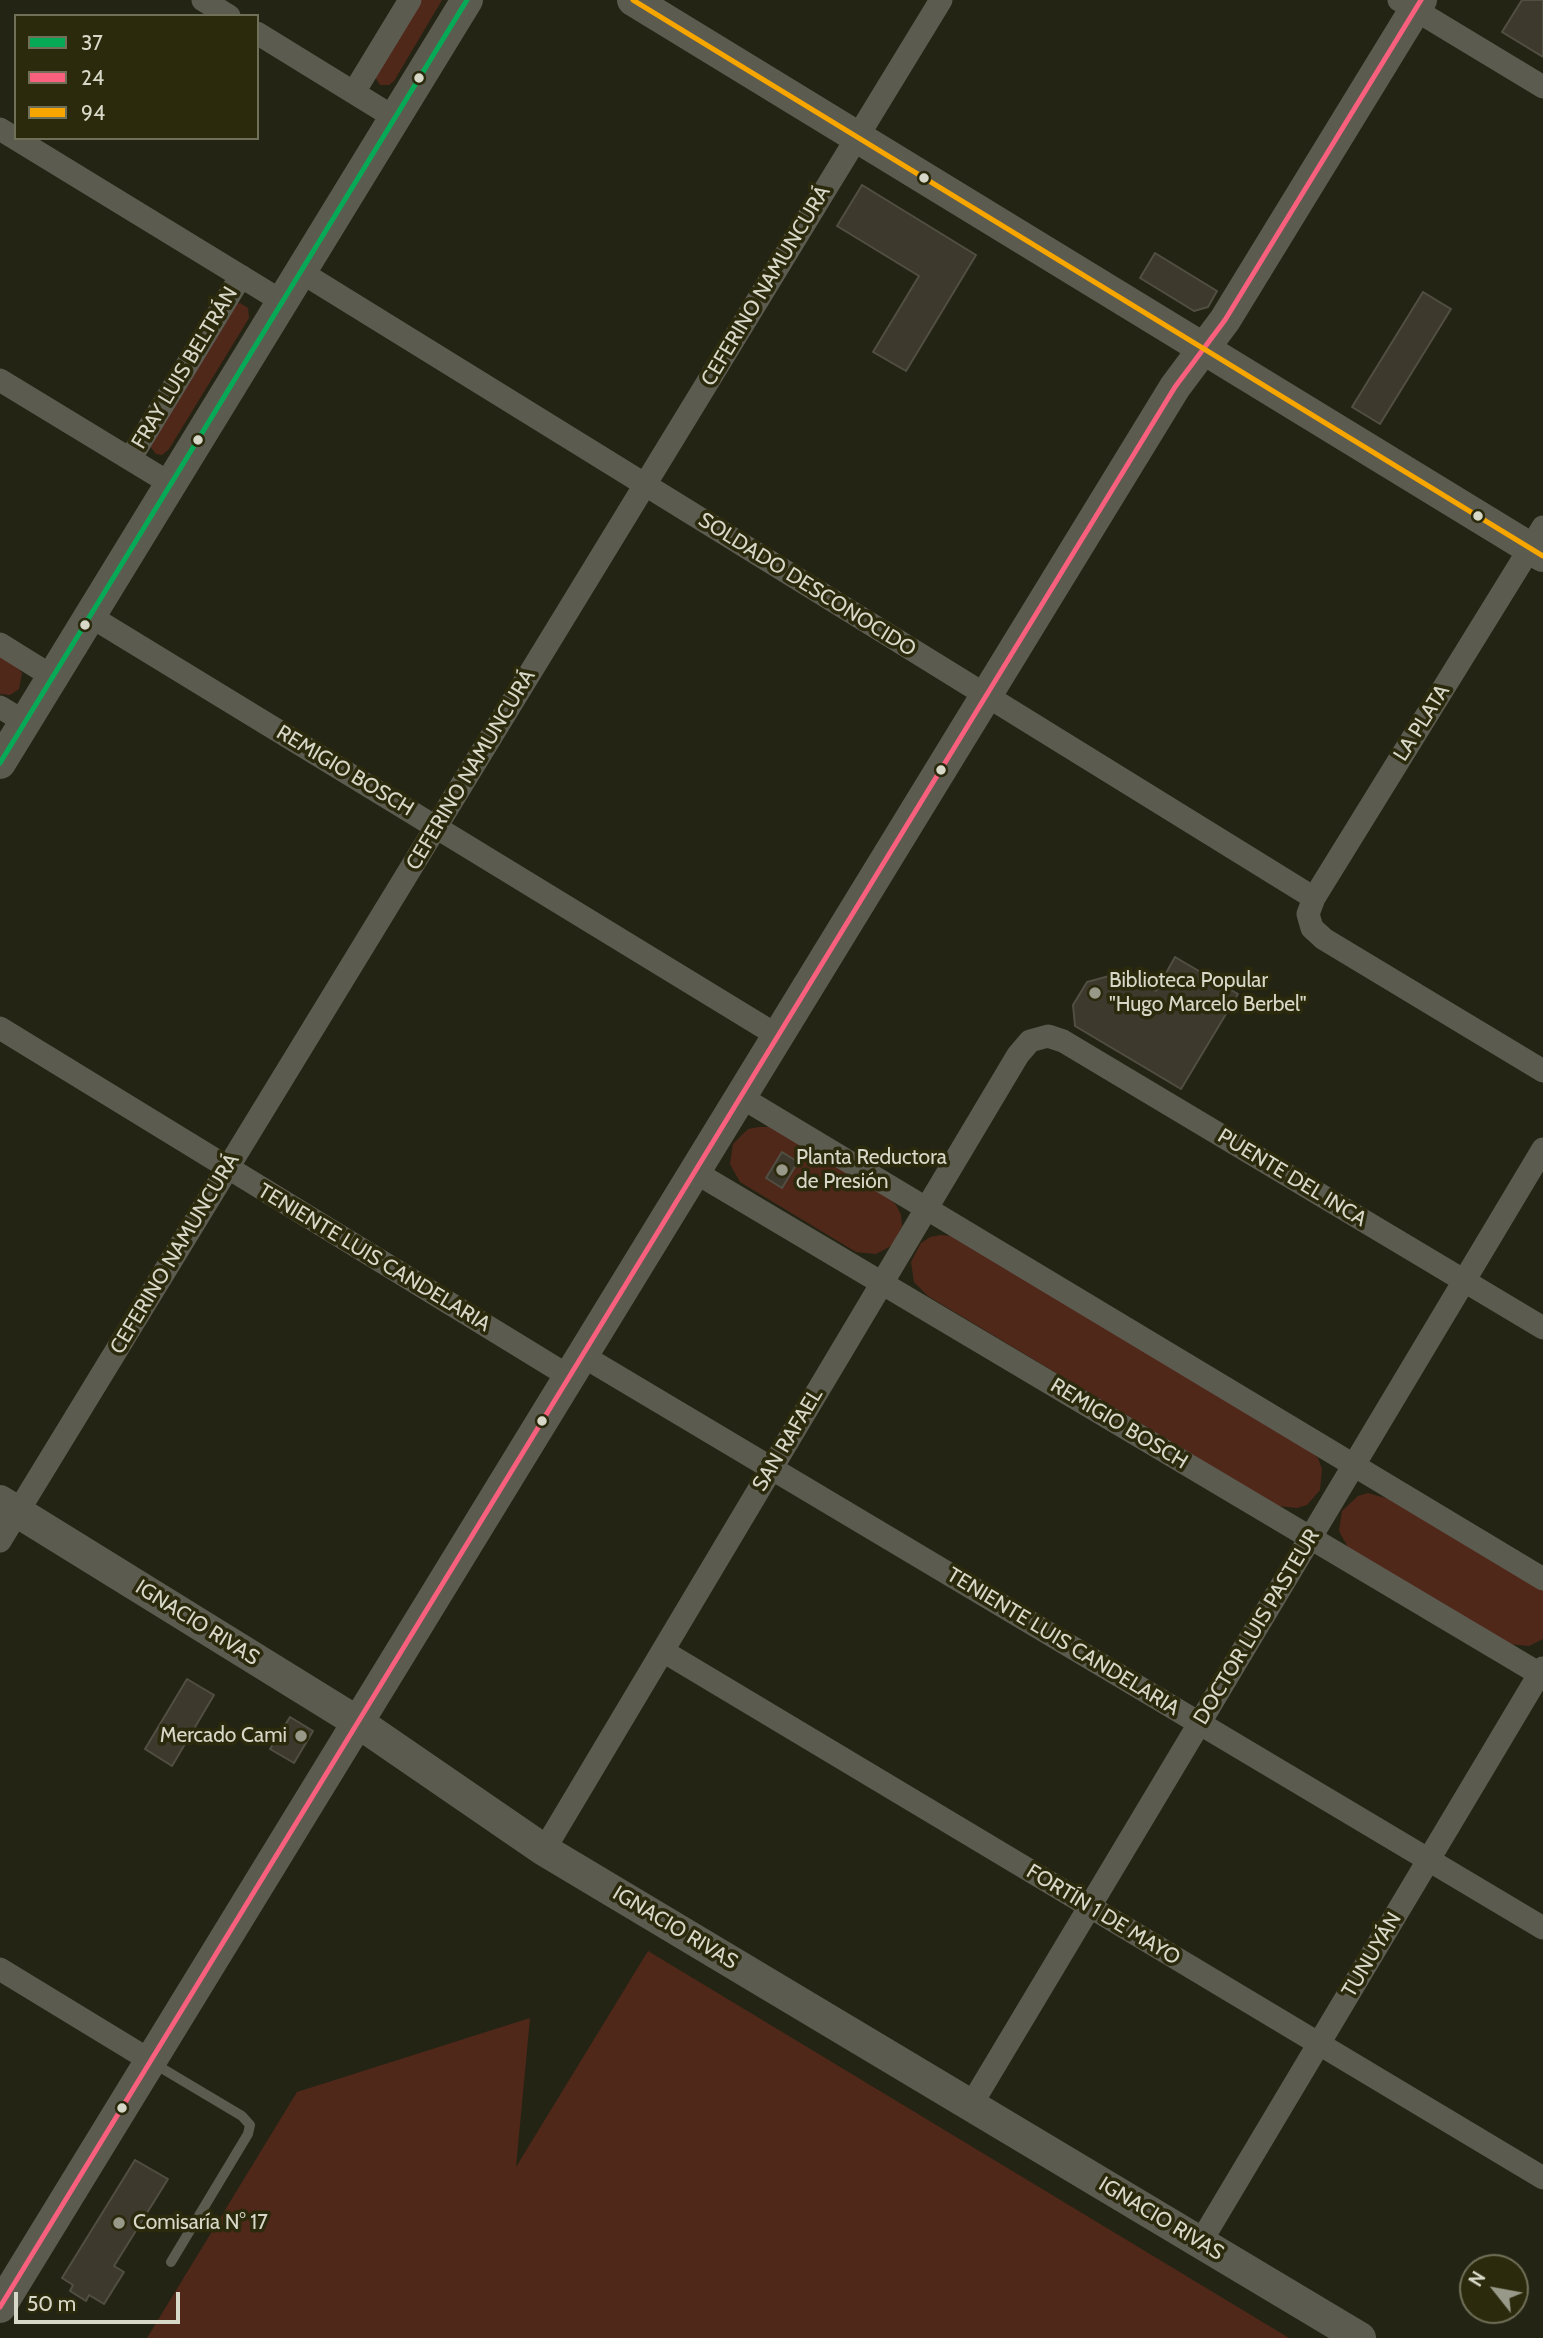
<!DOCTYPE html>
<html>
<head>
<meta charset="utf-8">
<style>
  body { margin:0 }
  #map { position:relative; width:1543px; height:2338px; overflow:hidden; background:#242414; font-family:Cabin,sans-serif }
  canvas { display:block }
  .legend { position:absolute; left:14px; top:14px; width:245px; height:126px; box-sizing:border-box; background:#2b2a0d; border:2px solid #707058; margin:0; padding:9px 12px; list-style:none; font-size:21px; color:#d8d8c8 }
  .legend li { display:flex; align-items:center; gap:14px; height:35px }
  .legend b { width:35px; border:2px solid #707058 }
  .north { position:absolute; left:1459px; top:2254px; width:70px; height:70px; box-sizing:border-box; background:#2b2a0d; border:2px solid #707058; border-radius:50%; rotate:301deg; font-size:19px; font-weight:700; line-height:28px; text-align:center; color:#d8d8c8 }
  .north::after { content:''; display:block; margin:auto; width:24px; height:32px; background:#999989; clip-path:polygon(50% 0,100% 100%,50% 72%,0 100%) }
  .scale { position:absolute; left:14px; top:2292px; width:166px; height:32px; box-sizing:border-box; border:4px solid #d8d8c8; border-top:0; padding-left:9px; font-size:21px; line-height:24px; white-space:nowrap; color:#d8d8c8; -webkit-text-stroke:5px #2b2a0d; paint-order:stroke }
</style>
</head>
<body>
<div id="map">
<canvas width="1543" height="2338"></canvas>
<ul class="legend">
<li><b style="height:9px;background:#06aa56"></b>37</li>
<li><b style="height:9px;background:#f8607d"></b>24</li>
<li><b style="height:9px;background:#f7a600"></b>94</li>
</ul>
<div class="north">N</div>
<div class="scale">50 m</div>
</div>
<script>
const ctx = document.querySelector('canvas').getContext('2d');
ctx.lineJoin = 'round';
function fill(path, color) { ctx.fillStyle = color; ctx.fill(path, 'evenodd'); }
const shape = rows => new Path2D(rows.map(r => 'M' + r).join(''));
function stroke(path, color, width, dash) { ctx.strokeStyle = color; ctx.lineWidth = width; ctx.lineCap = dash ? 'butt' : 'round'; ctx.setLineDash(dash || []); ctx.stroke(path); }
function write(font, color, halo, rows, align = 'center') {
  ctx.font = font + ' Cabin,sans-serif'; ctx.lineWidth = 7; ctx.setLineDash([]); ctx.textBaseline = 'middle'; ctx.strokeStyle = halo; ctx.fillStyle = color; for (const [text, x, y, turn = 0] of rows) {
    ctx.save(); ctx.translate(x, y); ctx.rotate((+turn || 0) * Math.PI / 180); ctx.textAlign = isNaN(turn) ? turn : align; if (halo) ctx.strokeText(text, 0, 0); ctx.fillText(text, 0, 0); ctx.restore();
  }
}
const green = shape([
  [419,0,442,0,394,81,389,85,380,85,375,77],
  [240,303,248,308,249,318,169,449,162,455,156,454,150,446,237,304],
  [0,655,19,669,22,673,19,689,10,695,0,694],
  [759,1127,770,1127,888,1197,896,1205,901,1215,902,1226,893,1245,876,1254,856,1252,740,1182,730,1164,733,1144,748,1129],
  [941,1235,952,1236,1310,1451,1318,1458,1322,1469,1320,1490,1307,1505,1297,1508,1278,1506,928,1296,914,1282,911,1262,921,1243,930,1237],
  [1368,1493,1389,1499,1543,1590,1543,1639,1529,1646,1509,1644,1349,1549,1339,1531,1342,1511,1358,1496],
  [648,1951,1289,2338,147,2338,297,2092,530,2018,516,2167]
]);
const building = shape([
  [1522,0,1543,0,1543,57,1502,32,1522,0],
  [862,185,976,255,906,371,873,352,919,276,837,226,862,185],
  [1155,253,1217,291,1208,307,1194,311,1140,278,1155,253],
  [1423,292,1451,309,1380,424,1352,407,1423,292],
  [1175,957,1238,994,1181,1089,1075,1026,1073,1005,1087,982,1124,972,1156,991,1175,957],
  [782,1152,798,1162,782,1188,766,1178,782,1152],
  [187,1679,214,1695,172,1766,145,1749,187,1679],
  [290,1717,313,1731,294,1763,270,1749,290,1717],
  [135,2160,168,2179,114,2266,124,2272,104,2304,89,2295,86,2301,70,2291,73,2285,62,2278,135,2160]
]);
const lane = shape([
  [153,2063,242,2116,250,2125,248,2134,171,2262]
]);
const street = shape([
  [203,0,229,16],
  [1399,0,1543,87],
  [257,33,395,118],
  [354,92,410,0],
  [0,129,283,302],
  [301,272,1314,898],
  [0,380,171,484],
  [130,459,241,276],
  [1543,527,1314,898,1308,914,1312,928,1324,939,1543,1071],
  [90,616,778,1036],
  [0,644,53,677],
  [0,707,25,722],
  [0,1028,570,1377],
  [741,1097,1543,1579],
  [695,1172,1543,1676],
  [583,1356,1543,1928],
  [0,1541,941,0],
  [663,1651,1543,2178],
  [544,1850,1018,1055,1030,1041,1048,1036,1063,1041,1543,1328],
  [0,1969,151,2061],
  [971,2105,1543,1149],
  [1200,2243,1543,1668]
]);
const secondary = shape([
  [633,0,1543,556],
  [0,763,467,0],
  [0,1501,359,1723,544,1850,1360,2338],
  [0,2307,1175,387,1225,320,1421,0]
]);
const bus1 = shape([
  [0,763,467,0]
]);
const bus2 = shape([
  [0,2307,1175,387,1225,320,1421,0]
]);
const bus3 = shape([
  [633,0,1543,556]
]);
const markers = [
  [419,78,6,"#d8d8c8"],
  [924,178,6,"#d8d8c8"],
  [198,440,6,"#d8d8c8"],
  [1478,516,6,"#d8d8c8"],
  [85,625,6,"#d8d8c8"],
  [941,770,6,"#d8d8c8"],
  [1095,993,7,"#999989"],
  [782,1170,7,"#999989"],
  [542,1421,6,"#d8d8c8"],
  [301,1736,7,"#999989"],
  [122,2108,6,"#d8d8c8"],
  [119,2223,7,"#999989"]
];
const streetNames = [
  ["CEFERINO NAMUNCURÁ",766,286,-59],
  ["FRAY LUIS BELTRÁN",185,368,-59],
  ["SOLDADO DESCONOCIDO",807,585,32],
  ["LA PLATA",1422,723,-58],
  ["CEFERINO NAMUNCURÁ",471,770,-59],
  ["REMIGIO BOSCH",345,771,31],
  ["PUENTE DEL INCA",1292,1178,31],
  ["CEFERINO NAMUNCURÁ",175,1254,-59],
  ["TENIENTE LUIS CANDELARIA",374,1258,31],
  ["REMIGIO BOSCH",1119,1424,31],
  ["SAN RAFAEL",788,1440,-59],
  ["IGNACIO RIVAS",197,1623,32],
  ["DOCTOR LUIS PASTEUR",1257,1627,-59],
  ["TENIENTE LUIS CANDELARIA",1063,1642,31],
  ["FORTÍN 1 DE MAYO",1103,1915,31],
  ["IGNACIO RIVAS",675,1928,31],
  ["TUNUYÁN",1372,1955,-59],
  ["IGNACIO RIVAS",1161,2219,31]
];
const poiNames = [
  ["Biblioteca Popular",1109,981],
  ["\"Hugo Marcelo Berbel\"",1109,1005],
  ["Planta Reductora",796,1158],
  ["de Presión",796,1182],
  ["Mercado Cami",287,1736,"right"],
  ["Comisaría N° 17",133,2223]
];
fill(green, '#50281a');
fill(building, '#3d392d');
stroke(building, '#514e42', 2);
stroke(lane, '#5c5b50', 10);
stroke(street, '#5c5b50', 23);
stroke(secondary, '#5c5b50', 32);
stroke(bus1, '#06aa56', 5);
stroke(bus2, '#f8607d', 5);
stroke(bus3, '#f7a600', 5);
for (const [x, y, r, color] of markers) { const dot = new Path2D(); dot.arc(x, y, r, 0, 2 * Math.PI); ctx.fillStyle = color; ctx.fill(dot); stroke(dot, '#2b2a0d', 2.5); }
write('21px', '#d8d8c8', '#2b2a0d', streetNames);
write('21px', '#d8d8c8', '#2b2a0d', poiNames, 'left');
</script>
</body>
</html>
